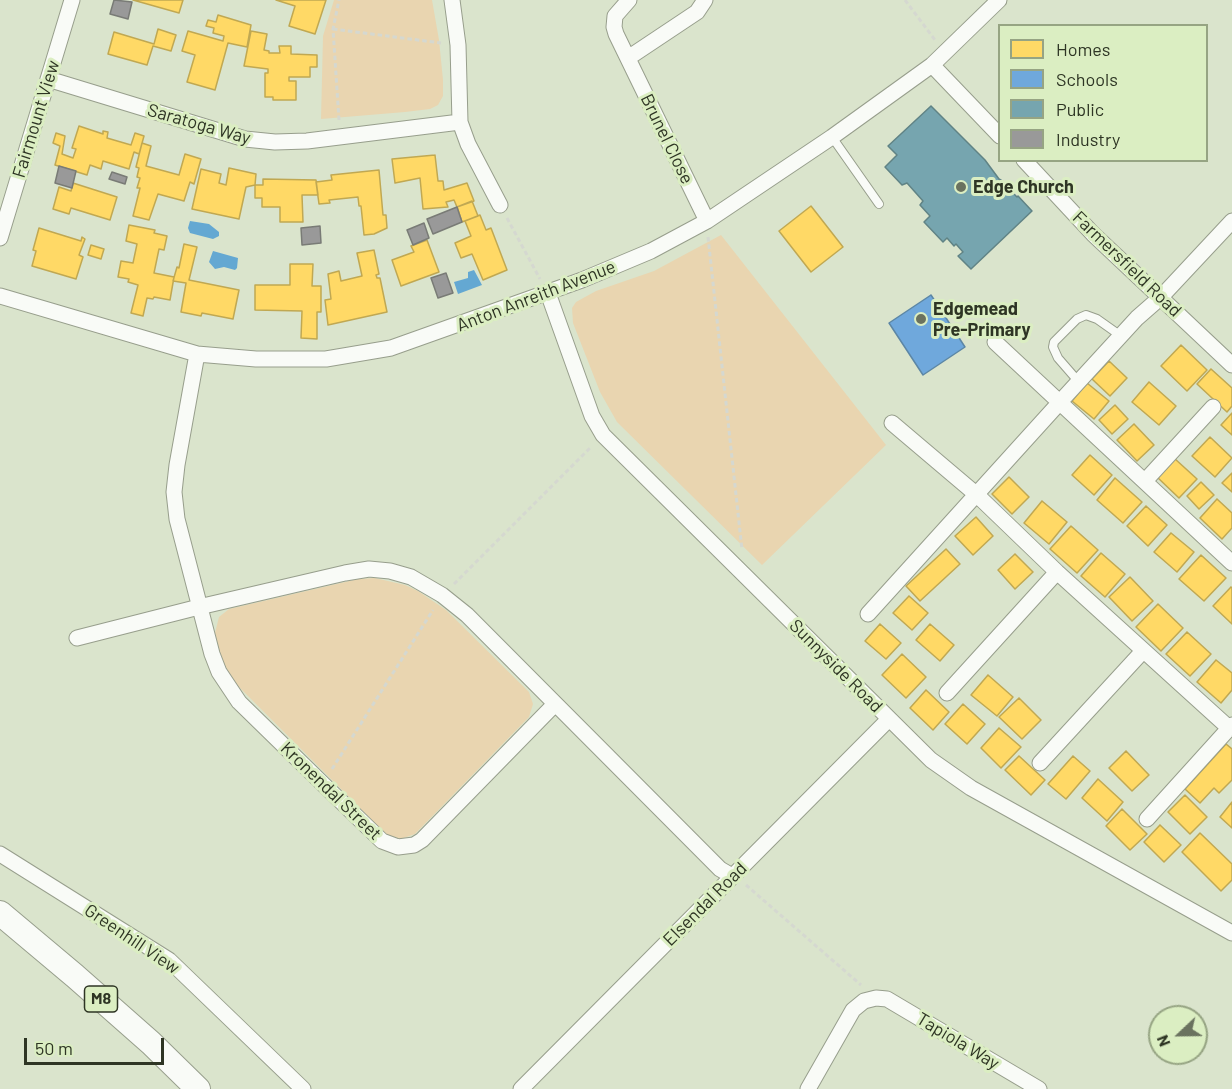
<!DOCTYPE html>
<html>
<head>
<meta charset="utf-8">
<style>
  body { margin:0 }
  #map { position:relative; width:1232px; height:1089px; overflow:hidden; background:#dae4cc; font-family:Barlow,sans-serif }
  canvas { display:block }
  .legend { position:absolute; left:998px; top:24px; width:210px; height:138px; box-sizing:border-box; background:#dbeec2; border:2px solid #96a483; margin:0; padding:8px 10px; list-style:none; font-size:18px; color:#2e3524 }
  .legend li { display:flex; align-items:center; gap:12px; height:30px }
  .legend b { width:30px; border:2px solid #96a483 }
  .north { position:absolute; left:1148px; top:1005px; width:60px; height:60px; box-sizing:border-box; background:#dbeec2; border:2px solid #96a483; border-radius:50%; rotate:248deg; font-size:16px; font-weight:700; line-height:24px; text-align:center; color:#2e3524 }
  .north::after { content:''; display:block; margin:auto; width:21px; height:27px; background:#6a725f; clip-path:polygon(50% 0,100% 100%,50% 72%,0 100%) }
  .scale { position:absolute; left:24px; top:1038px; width:140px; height:27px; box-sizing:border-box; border:3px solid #2e3524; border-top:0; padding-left:8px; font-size:18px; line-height:21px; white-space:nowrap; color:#2e3524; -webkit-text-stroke:4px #dbeec2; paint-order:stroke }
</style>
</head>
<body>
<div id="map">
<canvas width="1232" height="1089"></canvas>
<ul class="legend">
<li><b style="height:16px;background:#ffd966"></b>Homes</li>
<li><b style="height:16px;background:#6fa8dc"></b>Schools</li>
<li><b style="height:16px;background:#76a5af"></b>Public</li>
<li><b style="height:16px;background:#999"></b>Industry</li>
</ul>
<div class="north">N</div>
<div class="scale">50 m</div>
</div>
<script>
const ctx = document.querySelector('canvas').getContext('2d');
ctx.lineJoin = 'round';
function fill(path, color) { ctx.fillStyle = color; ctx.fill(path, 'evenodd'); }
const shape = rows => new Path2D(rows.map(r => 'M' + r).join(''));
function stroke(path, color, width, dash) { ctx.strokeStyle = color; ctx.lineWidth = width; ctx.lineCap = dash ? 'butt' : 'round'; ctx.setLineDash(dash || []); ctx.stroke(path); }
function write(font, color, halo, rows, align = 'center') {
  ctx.font = font + ' Barlow,sans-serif'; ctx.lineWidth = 6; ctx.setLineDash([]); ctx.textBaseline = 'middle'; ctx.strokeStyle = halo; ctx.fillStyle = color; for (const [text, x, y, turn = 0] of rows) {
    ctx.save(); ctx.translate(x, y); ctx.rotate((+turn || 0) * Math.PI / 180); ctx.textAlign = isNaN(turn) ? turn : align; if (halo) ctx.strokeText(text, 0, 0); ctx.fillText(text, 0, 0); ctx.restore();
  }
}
const green = shape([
  [334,0,432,0,439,40,443,80,443,96,438,105,430,109,405,112,321,119,323,36],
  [721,235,886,445,762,565,617,422,600,392,573,323,572,308,576,302,596,291,654,271],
  [375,578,405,585,418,591,446,610,529,692,533,704,529,717,415,834,401,839,387,835,232,680,219,655,215,633,219,617,229,609,358,579]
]);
const water = shape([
  [190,221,209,224,219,232,219,236,213,239,190,233,188,228],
  [213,251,238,258,237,268,235,270,224,267,215,269,209,262],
  [474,270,482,285,458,294,454,282,468,278,468,272]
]);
const homes = shape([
  [133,0,183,0,179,13,133,0],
  [276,0,326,0,315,34,289,26,295,6,276,0],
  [218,15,251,25,247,47,228,43,215,90,187,82,195,55,182,51,188,31,223,41,224,36,213,33,214,28,206,26,208,20,216,22,218,15],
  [158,29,176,35,171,51,153,46,147,65,108,54,114,32,154,44,158,29],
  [251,31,267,34,264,50,269,51,269,53,280,53,279,46,291,46,291,54,317,55,317,67,310,67,310,77,289,77,289,81,296,81,296,100,273,100,273,97,265,97,265,73,268,73,268,69,244,66,251,31],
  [79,126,103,134,103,131,108,132,107,138,131,145,135,133,144,136,139,154,134,152,129,169,103,161,101,169,90,165,87,175,55,165,60,146,53,143,56,133,65,136,62,154,73,158,76,149,72,148,79,126],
  [142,143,151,146,146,166,179,175,185,154,201,159,194,184,190,182,184,201,158,194,149,220,133,216,140,188,137,188,140,178,137,177,139,168,136,167,142,143],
  [435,155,438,181,443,181,444,190,467,183,474,201,457,207,454,200,446,202,448,207,423,209,420,178,395,183,392,159,435,155],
  [229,168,256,174,255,185,246,187,239,219,192,209,201,169,221,174,219,183,226,185,229,168],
  [379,170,383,215,386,215,387,228,374,234,364,235,361,206,359,206,358,197,329,200,330,203,319,204,316,182,332,180,331,175,379,170],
  [263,179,316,180,318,195,302,195,303,222,280,222,280,207,262,207,262,198,255,198,255,185,263,185,263,179],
  [73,183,117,197,110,220,71,208,69,214,53,209,59,187,71,191,73,183],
  [472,201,478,216,462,222,457,207,472,201],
  [811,206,843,247,811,272,779,231,811,206],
  [480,215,486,230,491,228,507,270,483,280,472,254,461,258,455,243,471,236,465,221,480,215],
  [129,225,155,230,154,233,167,236,164,250,159,249,154,273,174,277,170,300,154,297,153,299,147,298,143,316,131,313,138,285,128,282,129,279,118,277,121,261,133,263,137,244,126,241,129,225],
  [39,228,81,241,82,237,85,239,79,255,83,257,76,279,32,266,36,251,33,250,39,228],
  [427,240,439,272,401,286,392,260,414,252,411,246,427,240],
  [184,244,197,247,189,280,239,290,233,319,202,313,201,316,181,312,186,283,173,281,177,267,179,268,184,244],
  [91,245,104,249,101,259,88,255,91,245],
  [374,250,379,274,376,275,377,278,380,278,387,312,328,325,325,300,331,299,328,274,339,271,341,281,362,276,357,253,374,250],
  [290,264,313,264,312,286,321,286,321,312,317,312,317,339,301,338,302,311,255,310,255,285,290,285,290,264],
  [1181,345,1207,370,1187,391,1161,366,1181,345],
  [1109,361,1127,378,1110,396,1092,379,1109,361],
  [1211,369,1232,388,1232,406,1227,412,1197,384,1211,369],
  [1149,382,1176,406,1159,425,1132,402,1149,382],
  [1087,383,1109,401,1094,419,1072,401,1087,383],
  [1115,405,1128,419,1112,434,1099,420,1115,405],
  [1232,413,1232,435,1221,425,1232,413],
  [1134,424,1154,445,1137,461,1117,440,1134,424],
  [1210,437,1232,458,1215,477,1192,456,1210,437],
  [1090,455,1112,475,1094,495,1072,475,1090,455],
  [1174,458,1197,479,1179,498,1157,477,1174,458],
  [1232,473,1232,492,1222,483,1232,473],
  [1009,477,1029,497,1012,514,992,494,1009,477],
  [1115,478,1142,502,1123,523,1097,500,1115,478],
  [1201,482,1214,495,1199,509,1187,496,1201,482],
  [1217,499,1232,513,1232,528,1222,539,1200,518,1217,499],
  [1042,501,1067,522,1049,544,1024,523,1042,501],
  [1146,506,1167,525,1148,546,1127,526,1146,506],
  [976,517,993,536,973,555,955,536,976,517],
  [1071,526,1098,550,1077,573,1050,549,1071,526],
  [1171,533,1194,552,1177,572,1154,552,1171,533],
  [946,549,960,564,920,601,906,586,946,549],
  [1101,553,1125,574,1105,597,1081,576,1101,553],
  [1015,554,1033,572,1015,589,998,570,1015,554],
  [1201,555,1226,578,1204,601,1179,579,1201,555],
  [1130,577,1153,601,1132,621,1109,597,1130,577],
  [1231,587,1232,588,1232,624,1213,606,1231,587],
  [909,596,928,613,912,630,893,613,909,596],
  [1158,604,1183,628,1161,651,1136,627,1158,604],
  [880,624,901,643,886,659,865,641,880,624],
  [930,624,954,645,940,661,916,640,930,624],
  [1187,632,1211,654,1190,676,1166,654,1187,632],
  [902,654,926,677,906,698,882,675,902,654],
  [1216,660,1232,673,1232,690,1221,703,1197,682,1216,660],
  [988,675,1013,697,997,716,971,695,988,675],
  [926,690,949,712,933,730,910,708,926,690],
  [1019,698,1041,720,1022,739,999,717,1019,698],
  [963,704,985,724,967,744,945,724,963,704],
  [999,728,1021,747,1001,768,981,748,999,728],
  [1226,744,1232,749,1232,780,1219,793,1214,788,1200,803,1185,789,1226,744],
  [1126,751,1149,775,1132,791,1109,768,1126,751],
  [1019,756,1045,780,1031,795,1005,770,1019,756],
  [1073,756,1090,771,1066,799,1048,784,1073,756],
  [1098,779,1123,802,1107,821,1082,798,1098,779],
  [1185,795,1207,817,1190,834,1168,812,1185,795],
  [1232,802,1232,828,1220,817,1232,802],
  [1122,809,1147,834,1130,850,1106,826,1122,809],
  [1160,825,1181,845,1164,862,1144,842,1160,825],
  [1200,833,1232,864,1232,880,1221,891,1182,852,1200,833]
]);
const schools = shape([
  [931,295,965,347,923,375,889,323,931,295]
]);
const public = shape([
  [931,106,985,160,999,179,1010,186,1012,192,1017,197,1018,196,1032,211,971,269,958,256,963,252,956,244,954,246,947,238,943,242,924,222,930,216,920,205,923,201,907,183,902,185,885,167,897,155,888,146,931,106]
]);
const industry = shape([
  [114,0,132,2,128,19,110,14,114,0],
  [59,166,76,171,72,188,55,183,59,166],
  [112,172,127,177,125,184,109,179,112,172],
  [457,207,462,222,433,234,427,219,457,207],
  [424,223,429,238,413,245,407,230,424,223],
  [320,226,321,243,302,245,301,228,320,226],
  [446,273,453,293,438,298,431,278,446,273]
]);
const path = shape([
  [905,0,935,40],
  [333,29,441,43],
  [339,120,333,29,339,0],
  [507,218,540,279],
  [708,237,742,550],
  [454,584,591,447],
  [332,769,433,610],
  [746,885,861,985]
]);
const service = shape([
  [832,137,879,204],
  [1078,381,1058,358,1053,347,1054,342,1077,319,1086,315,1097,319,1121,336]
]);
const minor = shape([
  [452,0,458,45,460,122,468,144,500,205],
  [629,0,615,16,614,27,616,34,707,221],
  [628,58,697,12,705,0],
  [932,65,1000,136],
  [48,79,245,139,275,142,307,141,460,122],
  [1024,160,1093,234,1232,365],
  [0,238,72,0],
  [548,293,592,416,603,435,931,760,971,788,1232,933],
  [0,296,197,354,256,359,326,359,391,348,582,280,651,251,707,221,832,137,932,65,999,0],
  [995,342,1232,563],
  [197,354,177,465,174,492,177,519,212,654,219,672,239,702,323,784,382,841,398,847,414,845,422,840,555,704],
  [892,423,977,495,1057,572,1229,728],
  [1145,481,1213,407],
  [868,614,1060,402,1137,318,1161,297,1232,221],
  [77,638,199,607,345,573,369,569,390,571,411,577,442,595,467,615,720,869,732,876],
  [947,693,1057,572],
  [1040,763,1143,651],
  [1147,819,1232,725],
  [0,854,169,960,303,1089],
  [521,1089,889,719],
  [808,1089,853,1010,864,1001,876,998,887,999,1039,1089]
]);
const primary = shape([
  [0,913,75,976,151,1043,198,1089]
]);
const markers = [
  [961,187,6,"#6a725f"],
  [921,319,6,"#6a725f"]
];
const shields = [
  [101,999,33]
];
const shieldNames = [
  ["M8",101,999]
];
const streetNames = [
  ["Fairmount View",36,119,-73],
  ["Saratoga Way",199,124,16],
  ["Brunel Close",667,139,64],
  ["Farmersfield Road",1127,264,44],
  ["Anton Anreith Avenue",536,296,-21],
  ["Sunnyside Road",836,666,45],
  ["Kronendal Street",331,791,44],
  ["Elsendal Road",705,904,-45],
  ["Greenhill View",132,939,34],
  ["Tapiola Way",958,1041,31]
];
const poiNames = [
  ["Edge Church",973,187],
  ["Edgemead",933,309],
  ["Pre-Primary",933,330]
];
fill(green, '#e9d5b0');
fill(water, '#64a8d2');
fill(homes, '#ffd966');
stroke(homes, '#c0a852', 1.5);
fill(schools, '#6fa8dc');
stroke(schools, '#5c86a5', 1.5);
fill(public, '#76a5af');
stroke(public, '#608385', 1.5);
fill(industry, '#999');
stroke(industry, '#797b76', 1.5);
stroke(service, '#979e8c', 10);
stroke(minor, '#979e8c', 17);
stroke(primary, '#979e8c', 26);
stroke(path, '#d5d8d0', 3, [4.5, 3]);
stroke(service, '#f9fbf7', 8);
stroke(minor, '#f9fbf7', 15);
stroke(primary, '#f9fbf7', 24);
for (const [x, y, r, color] of markers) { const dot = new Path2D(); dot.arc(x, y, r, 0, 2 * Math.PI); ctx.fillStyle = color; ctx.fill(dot); stroke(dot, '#dbeec2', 2); }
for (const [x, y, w] of shields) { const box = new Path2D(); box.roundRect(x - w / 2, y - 13, w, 26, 4.5); ctx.fillStyle = '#dbeec2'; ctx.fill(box); stroke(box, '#2e3524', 1.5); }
write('bold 16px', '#2e3524', null, shieldNames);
write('18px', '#2e3524', '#dbeec2', streetNames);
write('bold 18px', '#2e3524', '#dbeec2', poiNames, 'left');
</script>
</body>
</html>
